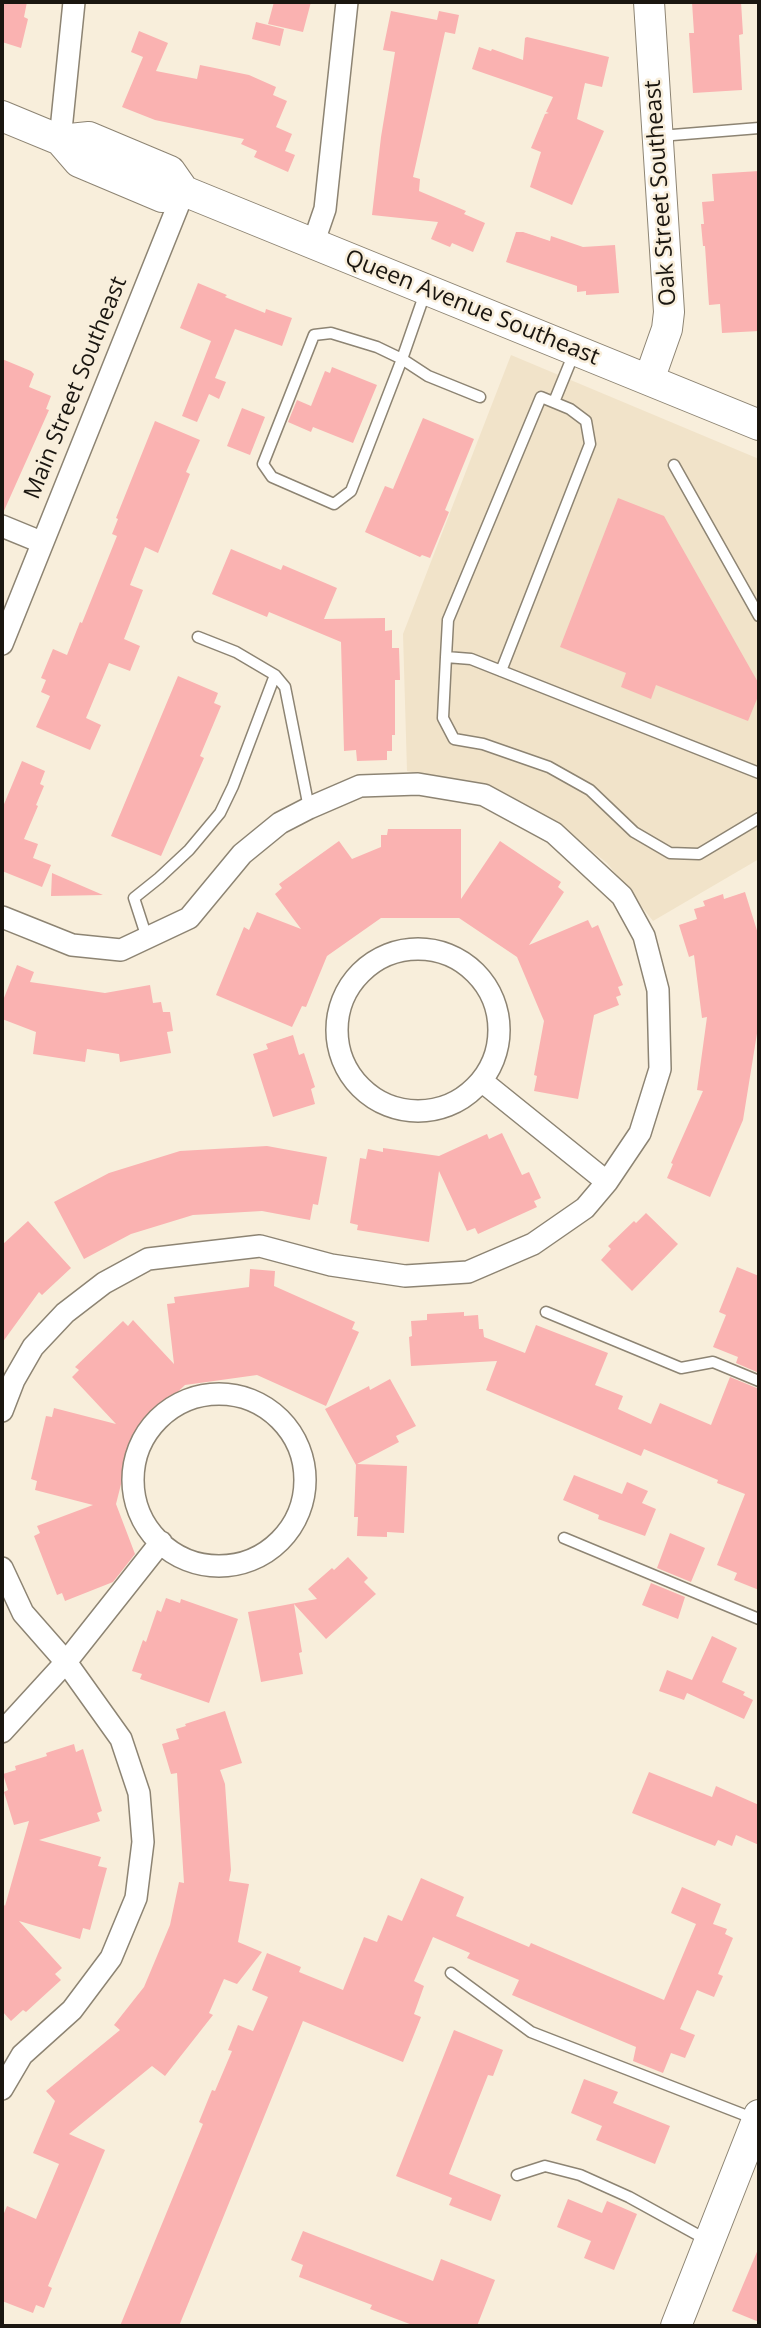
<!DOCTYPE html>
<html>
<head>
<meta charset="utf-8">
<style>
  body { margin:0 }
  #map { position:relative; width:761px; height:2328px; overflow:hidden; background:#f8eedb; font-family:"Open Sans",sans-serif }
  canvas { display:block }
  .frame { position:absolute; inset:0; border:4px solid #1a1610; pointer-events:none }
</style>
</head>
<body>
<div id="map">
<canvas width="761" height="2328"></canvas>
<div class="frame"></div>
</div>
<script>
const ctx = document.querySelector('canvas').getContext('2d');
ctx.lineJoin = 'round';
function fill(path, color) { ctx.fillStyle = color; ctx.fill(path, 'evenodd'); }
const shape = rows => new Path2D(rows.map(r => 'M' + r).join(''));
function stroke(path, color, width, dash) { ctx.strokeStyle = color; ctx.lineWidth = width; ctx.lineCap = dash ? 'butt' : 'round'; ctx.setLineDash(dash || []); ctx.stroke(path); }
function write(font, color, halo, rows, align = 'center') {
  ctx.font = font + ' "Open Sans",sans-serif'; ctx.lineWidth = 5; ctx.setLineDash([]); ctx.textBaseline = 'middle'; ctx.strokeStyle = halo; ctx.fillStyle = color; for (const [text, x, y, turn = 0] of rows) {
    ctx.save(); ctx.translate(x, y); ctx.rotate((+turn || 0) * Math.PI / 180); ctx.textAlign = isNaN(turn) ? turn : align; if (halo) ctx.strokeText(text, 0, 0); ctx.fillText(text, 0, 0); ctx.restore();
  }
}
const built = shape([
  [511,355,759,459,759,859,653,921,607,863,550,818,481,787,407,771,403,634]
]);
const building = shape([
  [2,2,27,2,24,17,28,19,21,48,2,42],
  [274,2,311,2,303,32,268,24],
  [692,2,741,2,743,34,739,35,742,90,693,93,689,33,694,33],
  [391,11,437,20,439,11,459,15,455,34,445,32,413,177,420,179,419,191,466,211,464,214,485,223,473,252,452,243,450,247,431,239,438,222,372,215,381,137,395,52,383,50],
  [256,22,284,29,280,46,252,39],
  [139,31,168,43,156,71,197,79,200,65,249,75,276,87,273,95,287,101,276,127,292,134,285,151,295,155,288,172,254,157,257,151,241,144,244,139,155,120,122,107,143,57,131,52],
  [527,37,609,57,602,87,585,83,577,119,604,131,572,205,530,187,541,152,531,148,545,114,549,113,546,112,553,97,472,69,479,47,491,51,492,49,523,60,525,38],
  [759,171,759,331,722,333,720,304,709,305,705,246,703,246,701,224,704,224,702,202,714,201,712,174],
  [516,232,523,232,550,241,551,236,583,247,615,245,619,293,586,295,586,291,577,292,577,286,506,262],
  [198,283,227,295,225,297,265,313,266,309,292,318,282,346,235,329,215,378,226,382,219,399,209,394,197,422,182,416,211,341,180,328],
  [2,359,31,371,34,374,29,387,51,396,46,409,49,410,3,513,2,513],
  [332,367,377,385,353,443,313,427,311,432,288,422,297,400,311,406,325,371,330,373],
  [242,408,265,417,250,455,227,446],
  [423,418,474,439,445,510,449,512,430,558,422,555,420,557,365,532,385,486,393,489],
  [155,421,200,440,186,472,190,474,158,553,145,547,130,585,143,590,124,639,140,646,130,671,109,663,86,718,101,725,90,750,36,727,50,696,41,692,46,680,41,678,53,649,67,655,80,622,82,623,117,536,112,534,118,519,116,518],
  [618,498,664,516,759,684,759,694,748,721,656,685,651,699,621,687,626,673,560,647],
  [231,549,281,570,283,565,337,588,324,619,385,618,385,631,392,630,392,648,399,648,400,680,395,680,395,735,392,735,392,751,387,751,387,760,357,761,356,750,344,751,341,642,269,612,267,617,212,594],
  [178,676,218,693,214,703,221,706,200,756,204,758,161,856,111,836],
  [22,761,45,771,40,784,44,786,36,805,38,806,24,839,38,844,33,858,51,865,42,887,2,871,2,809],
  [388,829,461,829,461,899,500,841,561,882,558,887,564,892,529,945,588,920,592,928,598,925,623,985,618,987,621,995,616,997,619,1005,594,1015,578,1099,534,1091,537,1076,534,1075,544,1021,517,957,459,918,381,918,327,956,306,1007,302,1006,292,1027,216,995,244,927,249,930,257,912,301,929,275,894,282,888,279,884,339,841,352,859,381,847,381,835,387,835],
  [52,873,103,895,51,896],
  [745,892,759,937,759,1021,743,1120,710,1197,667,1178,673,1164,671,1163,703,1091,697,1090,707,1017,702,1018,694,955,689,957,679,925,697,919,694,909,705,906,703,901,723,894,724,899],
  [17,965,34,972,30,982,105,993,150,985,153,1003,161,1002,163,1012,170,1012,173,1031,167,1032,171,1053,120,1062,119,1054,87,1049,85,1062,33,1054,36,1032,2,1019,2,1003],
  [293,1035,299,1055,304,1053,315,1087,311,1089,315,1104,273,1117,253,1054,268,1049,266,1044],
  [502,1133,522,1175,529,1172,541,1198,534,1201,537,1207,478,1234,475,1228,467,1231,439,1171,429,1242,357,1230,358,1225,350,1223,360,1158,366,1159,368,1149,383,1152,383,1148,439,1156,487,1134,489,1139],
  [267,1146,327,1157,318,1205,313,1204,310,1220,262,1211,193,1215,131,1234,84,1259,54,1202,109,1173,180,1151],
  [646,1213,678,1244,632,1291,601,1260,611,1249,608,1246,634,1221,636,1223],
  [28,1221,71,1268,42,1295,39,1292,2,1343,2,1245],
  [737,1267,759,1276,759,1373,736,1363,738,1357,713,1347,726,1315,719,1312],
  [250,1269,275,1271,274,1286,355,1322,352,1329,359,1332,326,1406,257,1375,185,1385,134,1433,116,1504,135,1554,113,1582,65,1601,62,1593,57,1595,34,1536,40,1533,37,1526,93,1505,35,1490,37,1481,31,1479,46,1416,52,1417,54,1408,116,1424,72,1377,79,1370,75,1367,123,1321,128,1326,133,1320,174,1364,167,1304,175,1303,174,1297,249,1287],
  [464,1312,464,1316,478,1315,479,1329,483,1329,484,1337,525,1353,536,1325,608,1353,595,1385,623,1396,618,1409,651,1424,660,1403,711,1425,730,1377,759,1389,759,1590,734,1580,737,1573,717,1565,745,1494,717,1483,718,1480,644,1449,641,1456,486,1390,497,1361,411,1366,409,1337,412,1336,411,1321,427,1320,427,1314],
  [390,1379,416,1426,396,1436,399,1442,357,1464,407,1466,404,1533,387,1532,387,1537,357,1536,358,1517,354,1517,356,1465,325,1409,369,1386,370,1390],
  [574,1475,622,1494,627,1482,648,1491,642,1503,656,1509,645,1536,598,1519,599,1515,563,1500],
  [670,1533,705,1548,691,1582,657,1568],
  [348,1557,368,1578,364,1582,376,1594,326,1639,294,1604,302,1652,299,1653,303,1674,261,1682,248,1612,317,1599,308,1589,332,1568,334,1570],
  [651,1583,685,1597,678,1619,642,1605],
  [166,1598,180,1603,181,1599,238,1619,209,1703,140,1679,142,1674,132,1671,143,1640,146,1642,157,1610,161,1612],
  [712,1636,737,1648,722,1682,745,1692,743,1695,753,1700,744,1719,687,1693,684,1700,659,1691,667,1670,692,1680],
  [225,1711,242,1763,220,1770,225,1784,231,1870,229,1881,249,1884,238,1942,262,1952,237,1984,224,1979,209,2013,213,2015,165,2076,152,2066,69,2134,105,2150,48,2286,52,2288,44,2308,36,2305,33,2313,2,2301,2,2218,7,2206,36,2219,59,2164,33,2153,55,2101,46,2091,120,2030,114,2025,144,1987,170,1925,179,1882,184,1883,177,1773,171,1774,162,1744,179,1739,176,1729,186,1726,185,1724],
  [74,1744,76,1752,83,1749,102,1811,97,1813,100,1821,39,1840,101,1857,98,1866,107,1868,90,1930,83,1928,80,1939,19,1921,62,1968,55,1974,61,1980,26,2012,23,2010,11,2021,2,2011,2,1902,5,1906,29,1821,14,1825,4,1792,8,1790,3,1774,16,1770,15,1766,47,1756,46,1753],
  [649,1772,712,1797,716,1786,759,1805,759,1845,736,1835,732,1846,718,1840,715,1846,632,1813],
  [421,1878,464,1897,456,1916,529,1947,531,1943,664,2000,696,1924,671,1913,682,1887,721,1904,713,1924,727,1929,725,1934,733,1938,718,1974,723,1976,714,1997,697,1990,680,2029,695,2035,685,2058,671,2053,663,2073,633,2061,636,2047,512,1995,519,1980,467,1958,470,1953,433,1937,414,1981,424,1986,414,2014,421,2017,403,2062,303,2021,179,2326,120,2326,203,2124,199,2122,212,2090,215,2091,232,2051,228,2050,238,2025,253,2031,268,1997,252,1990,267,1953,301,1967,299,1972,343,1990,364,1937,377,1942,388,1915,402,1921],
  [454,2030,503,2050,493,2076,488,2075,449,2174,501,2195,491,2221,449,2205,452,2198,396,2176],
  [584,2079,618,2092,613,2103,670,2126,655,2164,596,2140,602,2126,571,2113],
  [568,2199,602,2213,607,2201,637,2214,614,2270,584,2258,591,2241,557,2227],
  [303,2231,433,2281,441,2259,495,2280,477,2326,415,2326,370,2309,372,2305,299,2277,303,2265,291,2260],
  [759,2247,759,2322,732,2311]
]);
const lane = shape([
  [660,136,759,128],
  [425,293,402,359,377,347,331,333,314,335,263,464,272,477,334,504,351,491,402,359,428,376,480,397],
  [554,402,574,353],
  [674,465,759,616],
  [198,637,236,652,275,675,285,687,309,808],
  [446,657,448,620,541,397,570,409,586,421,590,444,501,671],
  [759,773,471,659,446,657,443,718,454,739,483,744,549,767,590,790,634,832,670,853,699,854,759,818],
  [147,938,134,898,159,878,189,850,220,813,233,786,275,675],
  [546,1312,681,1368,713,1362,759,1381],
  [564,1538,759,1619],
  [451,1973,531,2032,755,2119],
  [517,2175,545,2166,580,2175,629,2197,707,2240]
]);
const street = shape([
  [60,140,74,2],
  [313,244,325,209,347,2],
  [2,526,41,542],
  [2,644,184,191],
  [2,917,72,945,121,950,189,918,242,854,280,823,309,808,360,786,418,784,484,795,554,833,622,896,644,936,658,990,660,1069,640,1133,607,1182,585,1208,533,1244,468,1272,405,1276,331,1265,260,1246,148,1259,104,1283,65,1313,33,1347,14,1380,2,1411],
  '337 1030a81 81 0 1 1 162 0a81 81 0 1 1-162 0Z',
  [483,1082,607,1182],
  '133 1480a86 86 0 1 1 172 0a86 86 0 1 1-172 0Z',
  [2,1568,23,1613,66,1662,121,1739,139,1793,143,1842,136,1898,111,1958,72,2010,22,2055,2,2089],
  [2,1732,66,1662,161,1542]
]);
const secondary = shape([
  [2,116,60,140,79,162,162,197,184,191],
  [60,140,89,137,170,171,184,191,759,425],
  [649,380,667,329,669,312,649,2],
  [676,2326,759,2115]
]);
const streetNames = [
  ["Oak Street Southeast",661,193,-94],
  ["Queen Avenue Southeast",472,308,22],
  ["Main Street Southeast",76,388,-68]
];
fill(built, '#f1e3c9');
fill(building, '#fab2b1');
stroke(lane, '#8d8473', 13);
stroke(street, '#8d8473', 24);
stroke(secondary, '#8d8473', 32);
stroke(lane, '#fff', 10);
stroke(street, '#fff', 21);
stroke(secondary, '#fff', 30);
write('23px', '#1a1610', '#f8eedb', streetNames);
</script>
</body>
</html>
